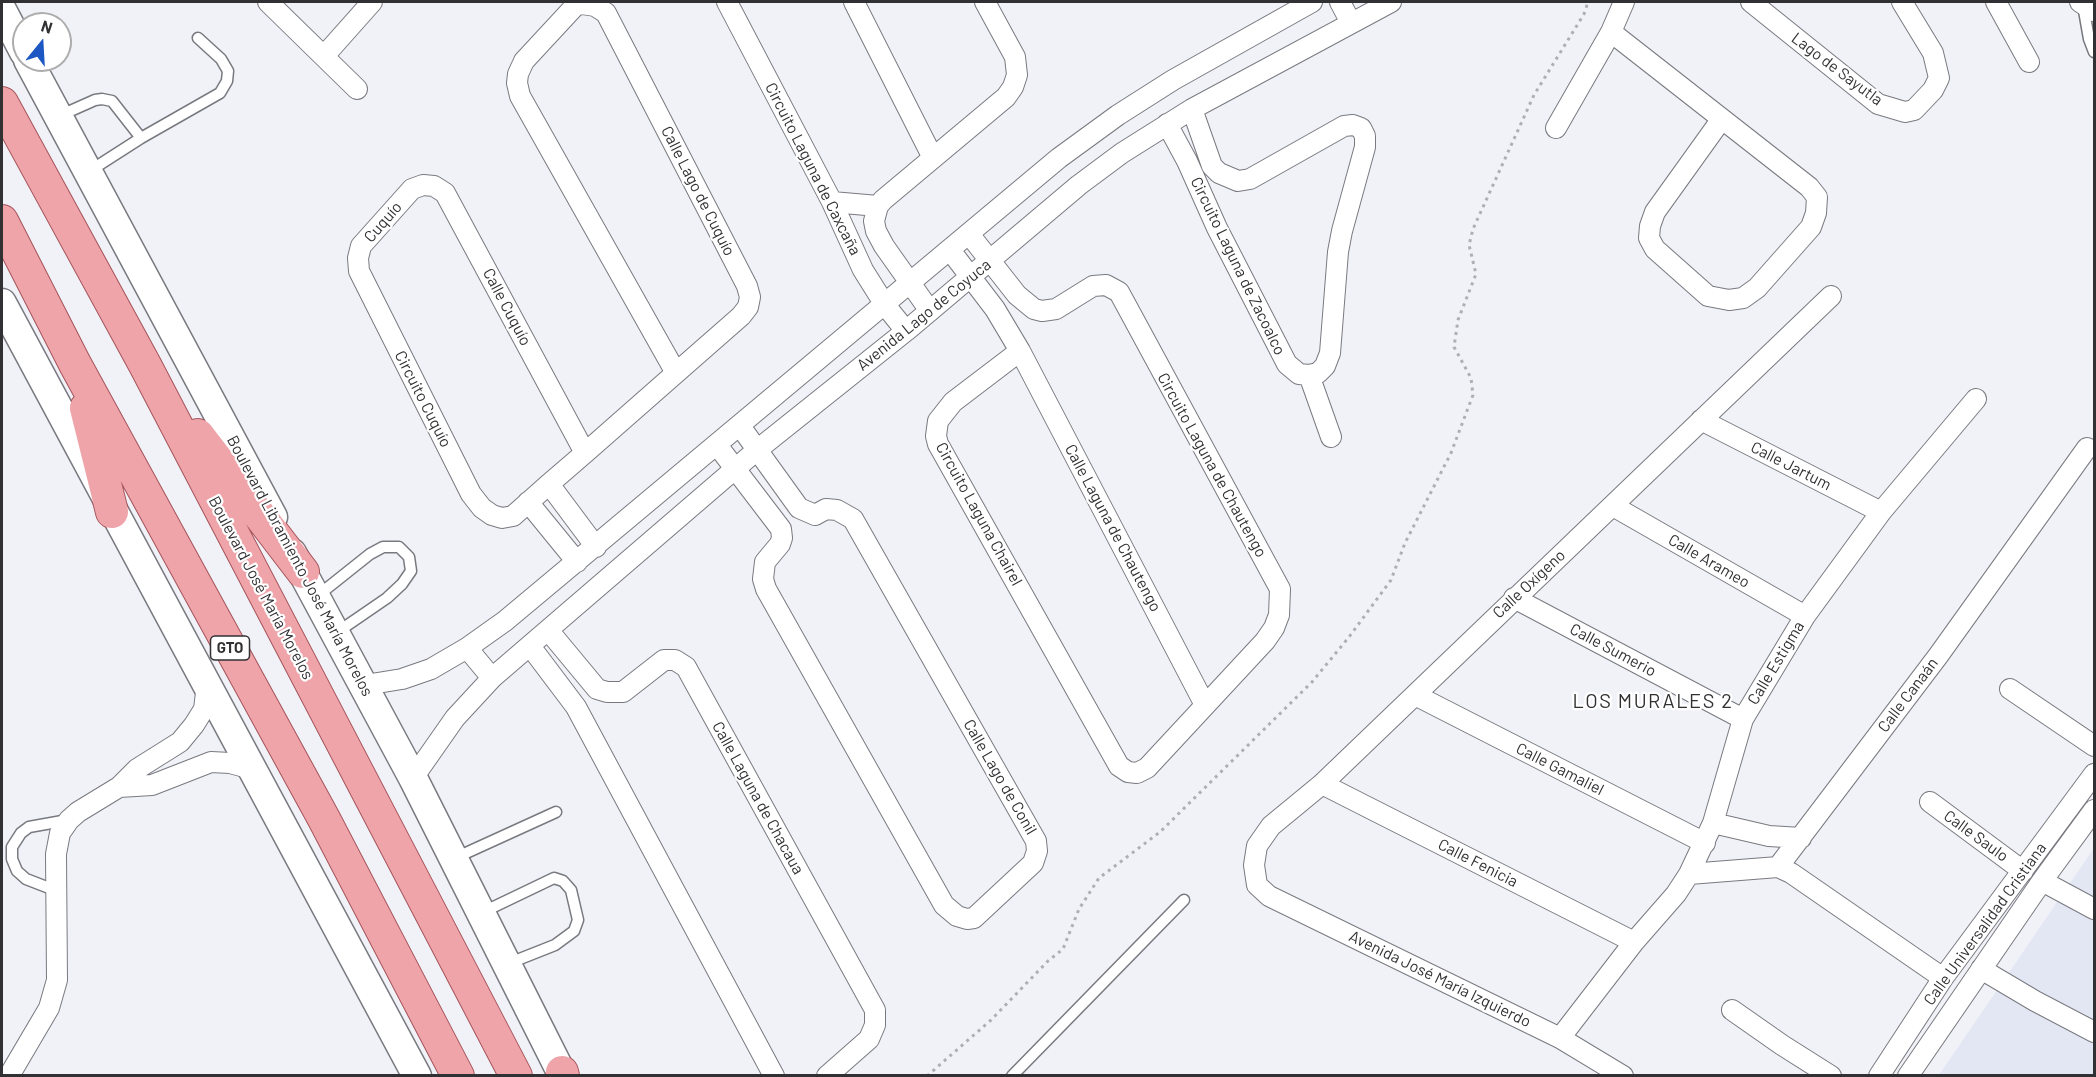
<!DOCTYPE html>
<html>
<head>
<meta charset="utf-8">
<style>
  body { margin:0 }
  #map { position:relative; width:2096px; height:1077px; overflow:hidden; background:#f1f2f8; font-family:Barlow,sans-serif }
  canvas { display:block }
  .frame { position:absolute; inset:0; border:3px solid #313134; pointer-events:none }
  .north { position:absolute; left:12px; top:12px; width:60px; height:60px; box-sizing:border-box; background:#fff; border:2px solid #adadae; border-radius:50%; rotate:18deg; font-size:16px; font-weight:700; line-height:24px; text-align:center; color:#313134 }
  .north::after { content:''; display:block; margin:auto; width:21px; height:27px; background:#1d57c3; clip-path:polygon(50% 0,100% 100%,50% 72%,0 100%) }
</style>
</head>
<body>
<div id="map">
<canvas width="2096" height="1077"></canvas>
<div class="frame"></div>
<div class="north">N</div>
</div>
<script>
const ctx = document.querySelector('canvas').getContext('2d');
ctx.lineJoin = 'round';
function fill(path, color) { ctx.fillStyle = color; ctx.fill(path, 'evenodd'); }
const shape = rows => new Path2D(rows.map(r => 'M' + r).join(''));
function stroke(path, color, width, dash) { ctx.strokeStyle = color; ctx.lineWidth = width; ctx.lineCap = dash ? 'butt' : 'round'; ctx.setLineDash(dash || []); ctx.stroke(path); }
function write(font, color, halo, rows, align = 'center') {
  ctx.font = font + ' Barlow,sans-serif'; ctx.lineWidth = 4.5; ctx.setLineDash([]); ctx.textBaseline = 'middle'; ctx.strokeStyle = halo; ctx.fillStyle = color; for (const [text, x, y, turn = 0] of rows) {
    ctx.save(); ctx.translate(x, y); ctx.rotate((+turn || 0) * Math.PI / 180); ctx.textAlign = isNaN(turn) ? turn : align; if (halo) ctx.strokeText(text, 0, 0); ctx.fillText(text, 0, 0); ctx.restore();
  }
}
const built = shape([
  [2094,848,2094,1075,1939,1075]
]);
const path = shape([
  [927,1076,991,1020,1048,961,1063,949,1079,909,1099,878,1160,832,1312,682,1349,637,1391,580,1405,543,1451,453,1473,395,1471,378,1454,347,1458,320,1476,274,1469,245,1473,229,1534,95,1584,14,1588,2]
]);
const lane = shape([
  [2083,5,2089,39,2094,52],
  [59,116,95,100,102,99,112,101,141,138],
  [88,172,141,138,220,93,227,81,228,71,221,59,198,38],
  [316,597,370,554,383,547,399,547,409,557,411,571,402,584,387,598,336,633],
  [455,858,556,812],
  [57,891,26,879,17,871,12,859,12,847,21,833,29,827,68,820],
  [481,913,554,878,563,881,571,890,578,920,574,931,555,945,507,964],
  [1012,1076,1184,900]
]);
const street = shape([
  [268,2,357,89],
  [727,2,832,202,863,270,885,305,906,331],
  [854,2,933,158],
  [1340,2,1351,23],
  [1751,2,1878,104,1905,112,1914,110,1933,90,1939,78,1933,53,1902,2],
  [1996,2,2029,62],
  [2080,2,2094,11],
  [1611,32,1809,187,1817,197,1816,213,1811,227,1757,288,1743,298,1729,300,1708,296,1655,249,1649,238,1650,226,1655,212,1721,120],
  [324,56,372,2],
  [1167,124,1187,161,1217,228,1287,364,1299,374,1309,375,1318,373,1325,366,1330,353,1338,252,1342,231,1365,147,1365,136,1361,128,1353,125,1344,126,1250,179,1238,181,1219,173,1212,166,1192,109],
  [1556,128,1611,32,1624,2],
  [832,202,878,206],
  [969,234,1017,295,1034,309,1042,311,1056,309,1093,286,1106,285,1119,292,1280,589,1279,615,1274,628,1265,641,1147,768,1137,773,1128,772,1119,766,938,444,936,436,938,421,953,402,1020,351],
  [950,250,995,309,1020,351,1205,705],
  [930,311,884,246,876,231,874,221,878,206,883,200,1006,97,1013,87,1017,75,1015,57,985,2],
  [1309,375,1331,437],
  [1701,420,1881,512],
  [717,445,781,529,782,538,780,544,765,562,763,579,766,589,944,905,957,916,967,919,974,918,1033,863,1037,851,1036,841,853,519,837,510,826,509,815,515,799,508,740,426],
  [585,453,445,193,434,186,423,185,412,189,361,246,358,258,359,271,471,494,482,508,492,515,502,518,513,516,549,484,585,453,676,373,741,316,748,307,750,297,747,286,606,13,595,6,582,4,575,6,524,61,518,74,517,83,520,96,676,373],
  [549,484,596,547],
  [528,502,577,562],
  [1613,506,1805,616],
  [1514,598,1743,719],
  [548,630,597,689,607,692,623,692,664,660,675,660,686,667,875,1010,875,1025,869,1039,827,1076],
  [530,646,576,707,774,1076],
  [467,648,492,678],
  [365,685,402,679,431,669,467,648,505,621,1059,158,1118,115,1173,80,1312,2],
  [2010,689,2094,746],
  [1415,695,1705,843],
  [413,778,455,718,492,678,757,450,906,331,1079,185,1122,153,1192,109,1391,2],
  [1322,784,1634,942],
  [119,787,152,785,211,762,230,763,252,769],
  [1930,802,2023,871],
  [1713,823,1769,836,1801,838],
  [1778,867,1938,656,2087,448],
  [1689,874,1778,867,1791,873,1943,978],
  [2042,881,2094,909],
  [1981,969,2035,1001,2094,1032],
  [1732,1010,1782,1045,1831,1076],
  [1560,1038,1634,942,1676,894,1689,874,1713,823,1743,719,1805,616,1881,512,1976,399],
  [9,1076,49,1008,57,980,56,854,60,833,69,820,78,812,119,787,137,769,180,742,194,725,204,709,207,685],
  [1623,1076,1560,1038,1269,896,1257,885,1254,865,1257,846,1271,826,1322,784,1831,296],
  [1879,1076,1943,978,2094,774],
  [1908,1076,2042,881,2094,810]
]);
const secondary = shape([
  [2,10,24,52],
  [28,60,273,517],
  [2,303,417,1076],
  [292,553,413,778,563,1076]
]);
const primary = shape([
  [2,103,145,365,516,1076],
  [2,221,75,364,324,819,458,1076],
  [86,408,112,512],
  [198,435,303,572],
  [562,1072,563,1076]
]);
const shields = [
  [230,648,39]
];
const shieldNames = [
  ["GTO",230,648]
];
const streetNames = [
  ["Lago de Sayutla",1837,69,37],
  ["Circuito Laguna de Caxcaña",813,169,63],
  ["Calle Lago de Cuquío",698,191,63],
  ["Cuquío",383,222,-49],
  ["Circuito Laguna de Zacoalco",1238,266,64],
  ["Calle Cuquío",507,307,62],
  ["Avenida Lago de Coyuca",924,315,-39],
  ["Circuito Cuquío",423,399,63],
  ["Circuito Laguna de Chautengo",1212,465,61],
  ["Calle Jartum",1791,466,27],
  ["Circuito Laguna Chairel",979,514,61],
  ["Calle Laguna de Chautengo",1113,528,62],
  ["Calle Arameo",1709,561,30],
  ["Boulevard Libramiento José María Morelos",300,566,62],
  ["Calle Oxígeno",1529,584,-43],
  ["Boulevard José María Morelos",261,588,62],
  ["Calle Sumerio",1613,650,28],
  ["Calle Estigma",1776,663,-59],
  ["Calle Canaán",1908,695,-53],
  ["Calle Gamaliel",1560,769,27],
  ["Calle Lago de Conil",1000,777,60],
  ["Calle Laguna de Chacaua",758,798,61],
  ["Calle Saulo",1976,836,36],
  ["Calle Fenicia",1478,863,27],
  ["Calle Universalidad Cristiana",1985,924,-54],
  ["Avenida José María Izquierdo",1440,979,26]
];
const quarterNames = [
  ["LOS MURALES 2",1653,701]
];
fill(built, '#e3e7f4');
stroke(lane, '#797a80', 13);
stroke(street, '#797a80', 22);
stroke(secondary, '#797a80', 31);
stroke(primary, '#a4545a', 34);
stroke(path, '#aeaeb3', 3, [3, 4.5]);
stroke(lane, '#fff', 10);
stroke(street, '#fff', 20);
stroke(secondary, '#fff', 28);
stroke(primary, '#eea4a9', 32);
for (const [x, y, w] of shields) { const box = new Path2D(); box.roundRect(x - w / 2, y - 12, w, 24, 4.5); ctx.fillStyle = '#fff'; ctx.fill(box); stroke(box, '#313134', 1.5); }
write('bold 15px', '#313134', null, shieldNames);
write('16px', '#313134', '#fff', streetNames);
ctx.letterSpacing = '1.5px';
write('20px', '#313134', '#fff', quarterNames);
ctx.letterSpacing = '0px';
</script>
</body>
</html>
